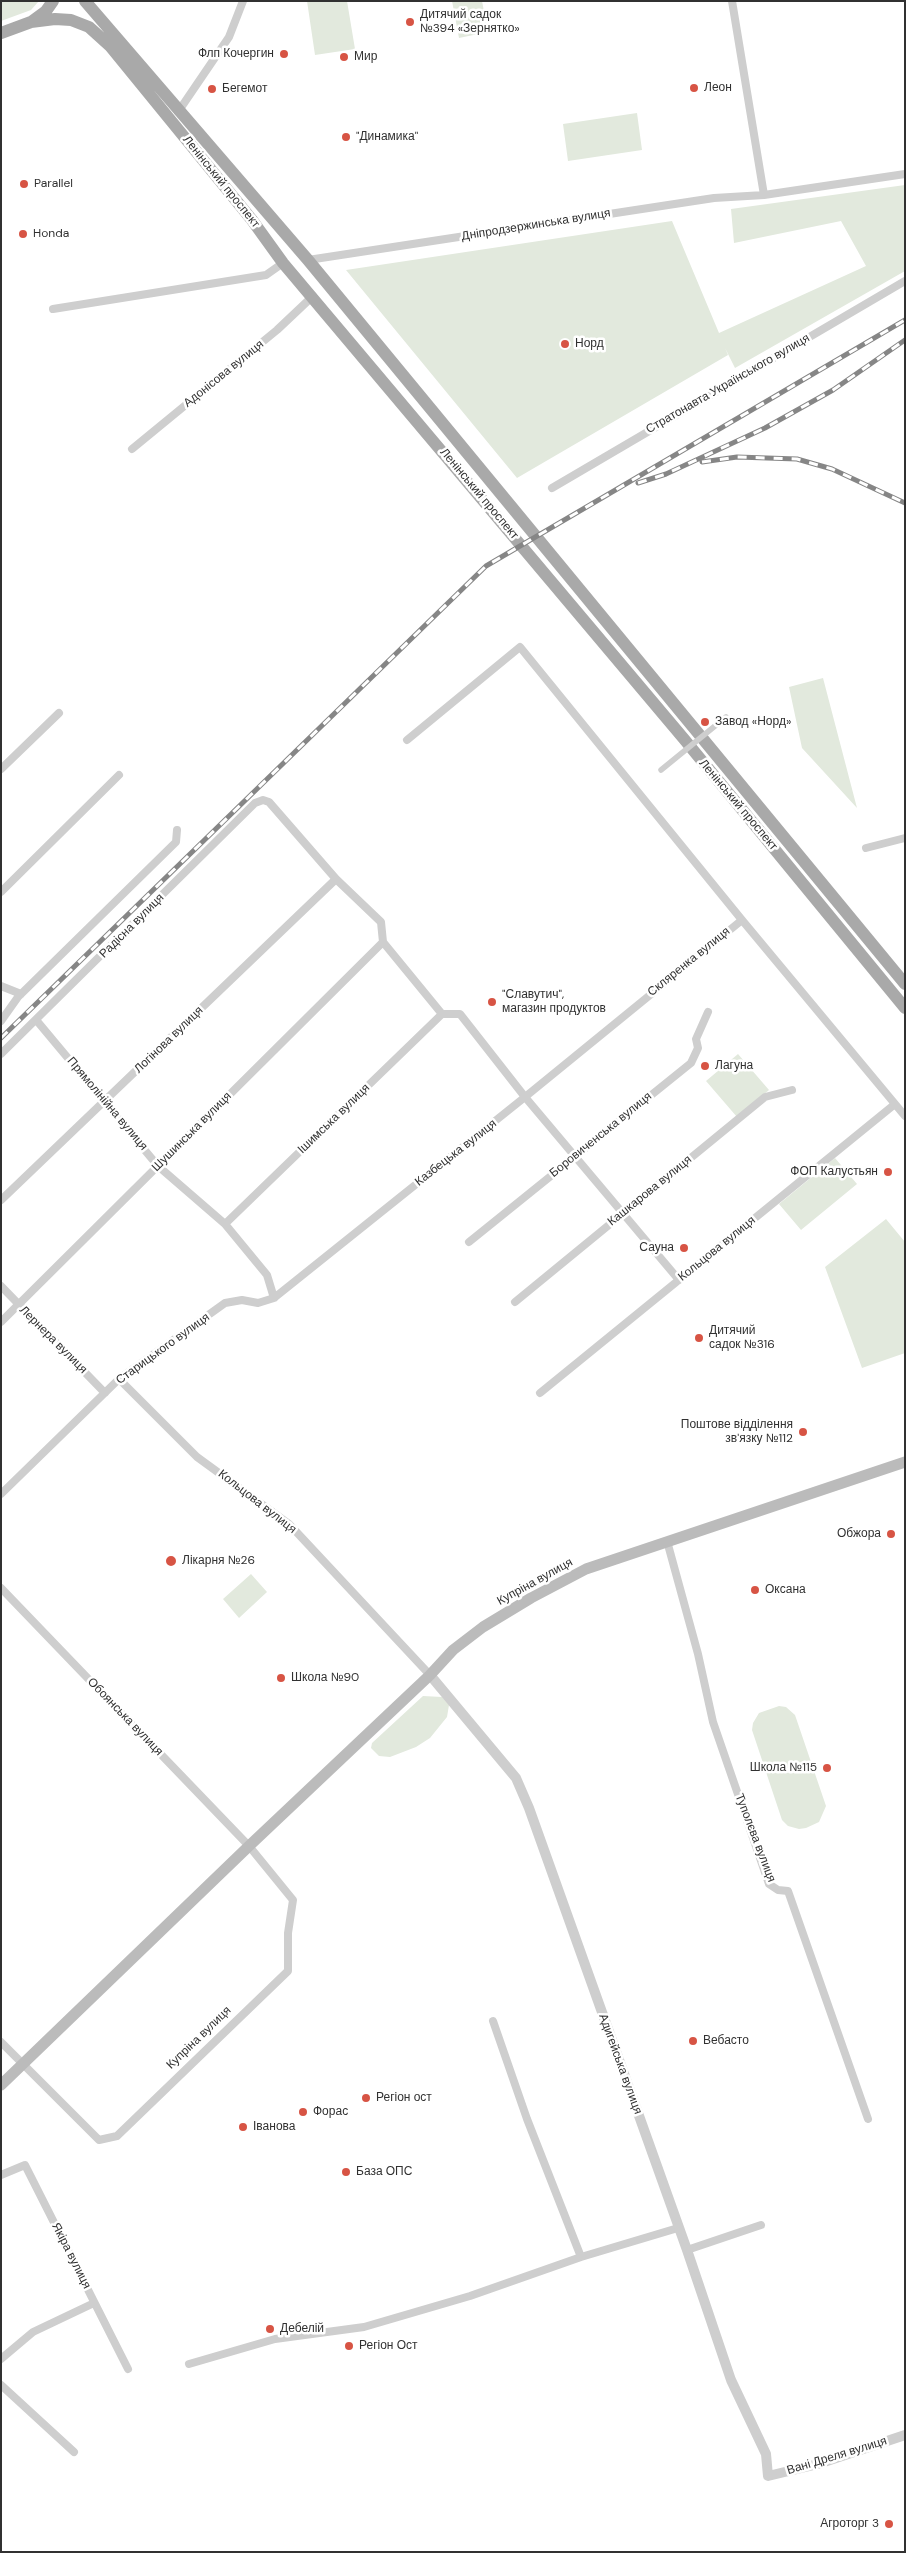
<!DOCTYPE html>
<html>
<head>
<meta charset="utf-8">
<style>
  body { margin:0 }
  #map { position:relative; width:906px; height:2553px; overflow:hidden; background:#fff; font-family:"DM Sans",sans-serif }
  canvas { display:block }
  .frame { position:absolute; inset:0; border:2px solid #313131; pointer-events:none }
</style>
</head>
<body>
<div id="map">
<canvas width="906" height="2553"></canvas>
<div class="frame"></div>
</div>
<script>
const ctx = document.querySelector('canvas').getContext('2d');
ctx.lineJoin = 'round';
function fill(path, color) { ctx.fillStyle = color; ctx.fill(path, 'evenodd'); }
const shape = rows => new Path2D(rows.map(r => 'M' + r).join(''));
function stroke(path, color, width, dash) { ctx.strokeStyle = color; ctx.lineWidth = width; ctx.lineCap = dash ? 'butt' : 'round'; ctx.setLineDash(dash || []); ctx.stroke(path); }
function write(font, color, halo, rows, align = 'center') {
  ctx.font = font + ' "DM Sans",sans-serif'; ctx.lineWidth = 5; ctx.setLineDash([]); ctx.textBaseline = 'middle'; ctx.strokeStyle = halo; ctx.fillStyle = color; for (const [text, x, y, turn = 0] of rows) {
    ctx.save(); ctx.translate(x, y); ctx.rotate((+turn || 0) * Math.PI / 180); ctx.textAlign = isNaN(turn) ? turn : align; if (halo) ctx.strokeText(text, 0, 0); ctx.fillText(text, 0, 0); ctx.restore();
  }
}
const green = shape([
  [1,1,39,1,31,10,1,21],
  [307,1,347,1,355,49,315,55],
  [452,1,482,1,488,32,459,38],
  [637,113,642,150,568,161,563,124],
  [905,185,905,271,735,368,725,348,728,355,517,478,346,270,672,221,719,333,866,266,841,221,734,243,731,209],
  [823,678,857,808,802,748,789,687],
  [738,1054,769,1090,737,1117,706,1081],
  [835,1158,857,1184,801,1230,779,1204],
  [886,1219,905,1242,905,1353,862,1368,825,1267],
  [251,1574,267,1592,239,1618,223,1599],
  [423,1696,442,1697,449,1705,447,1717,430,1738,416,1747,390,1757,379,1756,371,1748,372,1743],
  [779,1706,786,1707,795,1715,826,1806,819,1822,806,1828,799,1829,788,1826,782,1820,752,1730,753,1723,759,1713]
]);
const minor = shape([
  [732,1,764,195],
  [178,112,229,37,243,1],
  [308,260,714,198,764,195,905,174],
  [53,309,266,275,283,263],
  [132,449,277,330,313,296],
  [552,488,905,281],
  [407,740,520,647,742,920,905,1116],
  [1,769,59,713],
  [866,848,905,838],
  [1,892,119,775],
  [1,986,21,994],
  [1,1021,18,997,176,842,177,830],
  [37,1021,158,1166,225,1224,267,1275,274,1298],
  [1,1054,255,803,263,800,269,802,336,879,381,922,383,942,442,1014,460,1014,525,1097,679,1280],
  [1,1200,336,879],
  [225,1224,442,1014],
  [469,1242,691,1063,698,1048,696,1039,708,1012],
  [1,1286,105,1393],
  [515,1302,765,1097,792,1090],
  [1,1322,383,942],
  [119,1379,197,1457,289,1524,430,1675],
  [540,1393,895,1104],
  [1,1494,119,1379,225,1303,242,1300,258,1303,274,1298,525,1097,742,920],
  [667,1541,698,1654,713,1722,769,1884,778,1890,788,1891,868,2119],
  [1,1588,249,1846,293,1900,288,1933,288,1971,117,2136,99,2140,1,2042],
  [493,2021,527,2119,581,2257],
  [1,2175,25,2165,128,2369],
  [687,2250,761,2225],
  [1,2359,33,2332,94,2303],
  [189,2364,275,2339,364,2327,470,2296,581,2257,678,2228],
  [1,2385,74,2452]
]);
const tertiary = shape([
  [430,1675,516,1778,529,1808,687,2250,731,2380,766,2454,768,2476,818,2464,905,2435]
]);
const secondary = shape([
  [1,2085,249,1846,430,1675,453,1650,483,1627,531,1598,586,1569,905,1462]
]);
const primary = shape([
  [85,1,308,260,905,984],
  [31,22,55,19,71,20,89,27,110,46,252,220,283,263,684,739,905,1008],
  [1,33,31,22,46,11,53,1]
]);
const rail = shape([
  [702,462,737,457,797,459,832,469,905,503],
  [638,483,666,474,765,428,833,390,905,340],
  [1,1038,486,566,905,320]
]);
const pedestrianBridge = shape([
  [661,770,726,717]
]);
const markers = [
  [410,22,5,"#d75444"],
  [284,54,5,"#d75444"],
  [344,57,5,"#d75444"],
  [694,88,5,"#d75444"],
  [212,89,5,"#d75444"],
  [346,137,5,"#d75444"],
  [24,184,5,"#d75444"],
  [23,234,5,"#d75444"],
  [565,344,5,"#d75444"],
  [705,722,5,"#d75444"],
  [492,1002,5,"#d75444"],
  [705,1066,5,"#d75444"],
  [888,1172,5,"#d75444"],
  [684,1248,5,"#d75444"],
  [699,1338,5,"#d75444"],
  [803,1432,5,"#d75444"],
  [891,1534,5,"#d75444"],
  [171,1561,6,"#d75444"],
  [755,1590,5,"#d75444"],
  [281,1678,5,"#d75444"],
  [827,1768,5,"#d75444"],
  [693,2041,5,"#d75444"],
  [366,2098,5,"#d75444"],
  [303,2112,5,"#d75444"],
  [243,2127,5,"#d75444"],
  [346,2172,5,"#d75444"],
  [270,2329,5,"#d75444"],
  [349,2346,5,"#d75444"],
  [889,2524,5,"#d75444"]
];
const poiNames = [
  ["Дитячий садок",420,15],
  ["№394 «Зернятко»",420,29],
  ["Флп Кочергин",274,54,"right"],
  ["Мир",354,57],
  ["Леон",704,88],
  ["Бегемот",222,89],
  ["\"Динамика\"",356,137],
  ["Parallel",34,184],
  ["Honda",33,234],
  ["Норд",575,344],
  ["Завод «Норд»",715,722],
  ["\"Славутич\",",502,995],
  ["магазин продуктов",502,1009],
  ["Лагуна",715,1066],
  ["ФОП Калустьян",878,1172,"right"],
  ["Сауна",674,1248,"right"],
  ["Дитячий",709,1331],
  ["садок №316",709,1345],
  ["Поштове відділення",793,1425,"right"],
  ["зв'язку №112",793,1439,"right"],
  ["Обжора",881,1534,"right"],
  ["Лікарня №26",182,1561],
  ["Оксана",765,1590],
  ["Школа №90",291,1678],
  ["Школа №115",817,1768,"right"],
  ["Вебасто",703,2041],
  ["Регіон ост",376,2098],
  ["Форас",313,2112],
  ["Іванова",253,2127],
  ["База ОПС",356,2172],
  ["Дебелій",280,2329],
  ["Регіон Ост",359,2346],
  ["Агроторг 3",879,2524,"right"]
];
const streetNames = [
  ["Ленінський проспект",221,182,51],
  ["Дніпродзержинська вулиця",536,225,-9],
  ["Адонісова вулиця",224,374,-39],
  ["Стратонавта Українського вулиця",728,384,-30],
  ["Ленінський проспект",479,494,50],
  ["Ленінський проспект",738,805,50],
  ["Радісна вулиця",132,926,-45],
  ["Скляренка вулиця",689,962,-39],
  ["Логінова вулиця",169,1040,-44],
  ["Прямолінійна вулиця",107,1104,50],
  ["Ішимська вулиця",334,1119,-44],
  ["Шушинська вулиця",192,1132,-45],
  ["Боровиченська вулиця",601,1135,-39],
  ["Казбецька вулиця",456,1153,-38],
  ["Кашкарова вулиця",650,1191,-39],
  ["Кольцова вулиця",717,1249,-39],
  ["Лернера вулиця",53,1340,45],
  ["Старицького вулиця",163,1349,-36],
  ["Кольцова вулиця",257,1502,38],
  ["Купріна вулиця",535,1582,-29],
  ["Обоянська вулиця",125,1717,46],
  ["Туполєва вулиця",755,1838,69],
  ["Купріна вулиця",199,2038,-44],
  ["Адигейська вулиця",620,2064,70],
  ["Якіра вулиця",71,2256,63],
  ["Вані Дреля вулиця",837,2456,-17]
];
fill(green, '#e2e9dd');
stroke(minor, '#cecece', 8);
stroke(tertiary, '#cecece', 10);
stroke(secondary, '#bbb', 11);
stroke(primary, '#a9a9a9', 12);
stroke(rail, '#868686', 5);
stroke(rail, '#fff', 3, [9]);
stroke(pedestrianBridge, '#cecece', 5.5);
for (const [x, y, r, color] of markers) { const dot = new Path2D(); dot.arc(x, y, r, 0, 2 * Math.PI); ctx.fillStyle = color; ctx.fill(dot); stroke(dot, '#fff', 2); }
write('12px', '#313131', '#fff', poiNames, 'left');
write('12px', '#313131', '#fff', streetNames);
</script>
</body>
</html>
